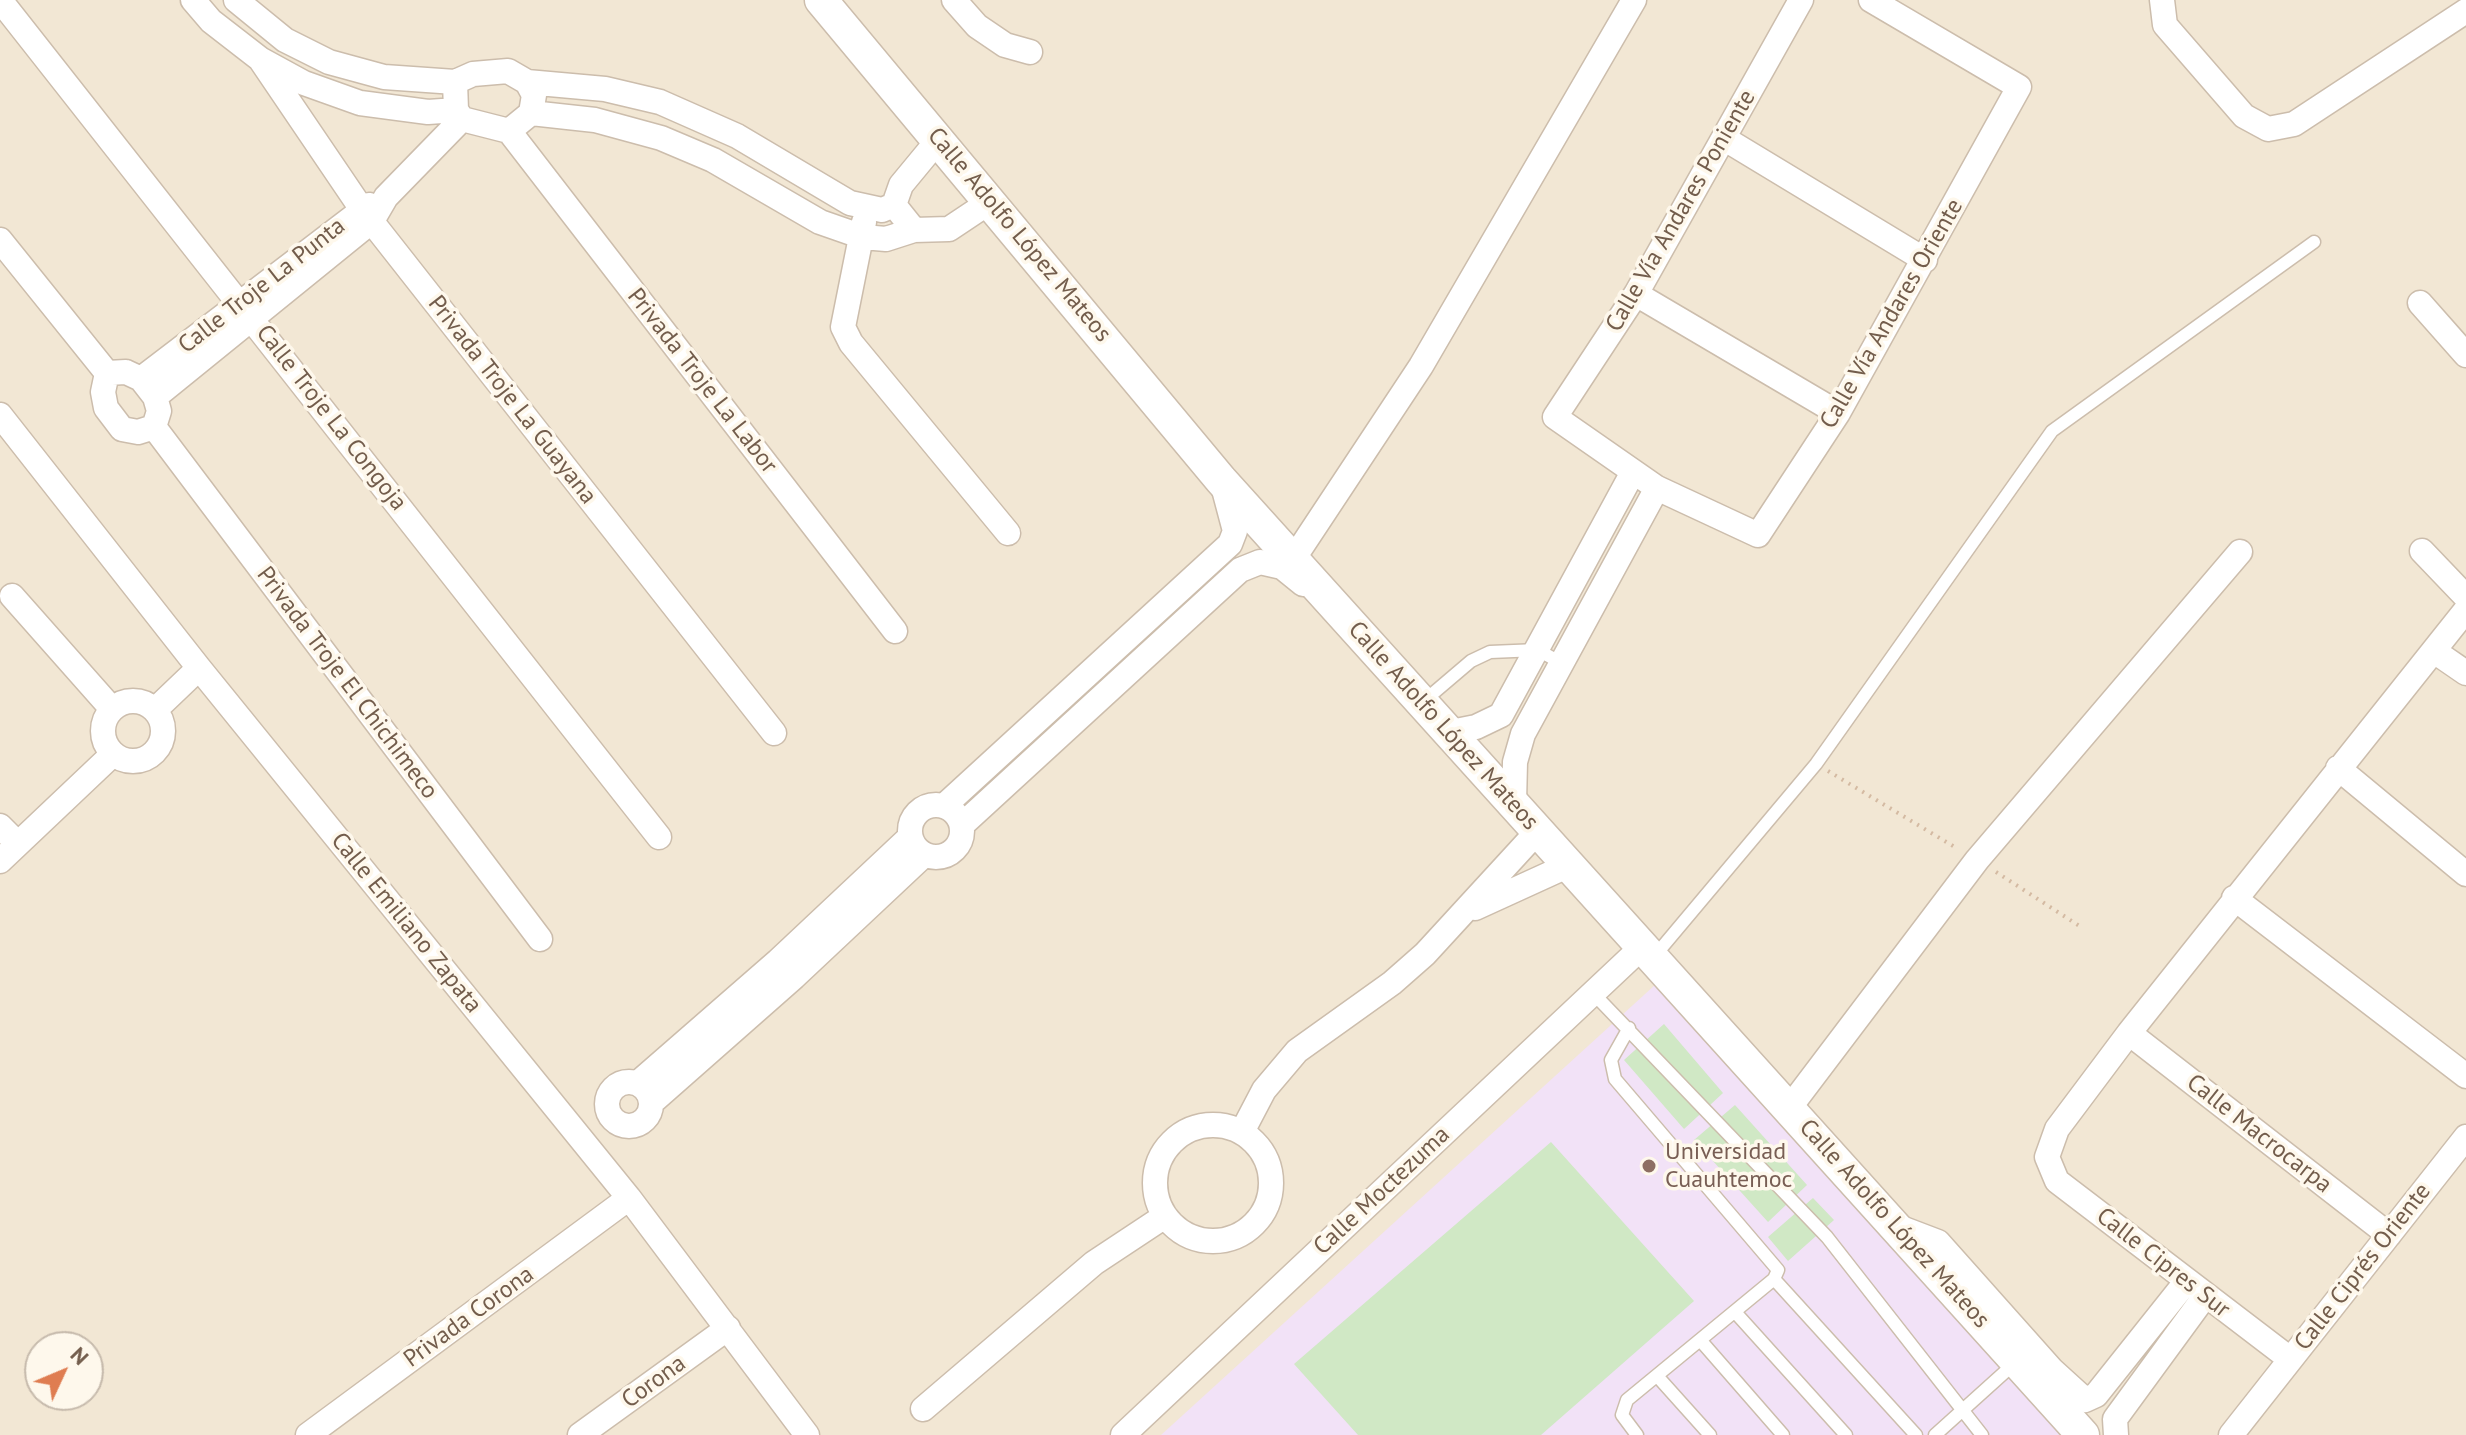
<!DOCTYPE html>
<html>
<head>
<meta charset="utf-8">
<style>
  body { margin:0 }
  #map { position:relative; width:2466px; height:1435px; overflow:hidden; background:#fbf5e5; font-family:"PT Sans",sans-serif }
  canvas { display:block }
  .north { position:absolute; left:24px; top:1331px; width:80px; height:80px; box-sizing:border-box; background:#fef8ec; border:2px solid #c6baac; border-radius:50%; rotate:46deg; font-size:22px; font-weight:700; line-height:32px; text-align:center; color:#735d4c }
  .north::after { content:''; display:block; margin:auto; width:28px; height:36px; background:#df7d51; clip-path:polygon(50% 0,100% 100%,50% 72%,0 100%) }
</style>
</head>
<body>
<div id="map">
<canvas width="2466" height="1435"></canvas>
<div class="north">N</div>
</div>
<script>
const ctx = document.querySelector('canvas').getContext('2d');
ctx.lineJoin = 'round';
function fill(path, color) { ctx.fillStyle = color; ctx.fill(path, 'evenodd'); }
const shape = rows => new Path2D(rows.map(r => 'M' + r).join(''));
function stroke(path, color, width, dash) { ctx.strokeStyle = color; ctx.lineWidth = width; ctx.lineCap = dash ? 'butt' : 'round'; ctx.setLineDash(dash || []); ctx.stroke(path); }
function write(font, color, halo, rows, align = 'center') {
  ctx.font = font + ' "PT Sans",sans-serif'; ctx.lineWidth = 7; ctx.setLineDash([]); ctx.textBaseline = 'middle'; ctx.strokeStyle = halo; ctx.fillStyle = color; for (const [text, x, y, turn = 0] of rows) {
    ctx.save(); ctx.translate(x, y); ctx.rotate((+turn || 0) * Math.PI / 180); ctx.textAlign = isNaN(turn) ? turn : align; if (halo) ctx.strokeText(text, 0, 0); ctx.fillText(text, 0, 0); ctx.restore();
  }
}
const residential = shape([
  [0,0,2466,0,2466,1435,0,1435],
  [40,1347,88,1347,88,1395,40,1395]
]);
const education = shape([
  [1667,974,2083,1435,1161,1435]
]);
const green = shape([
  [1664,1024,1723,1093,1684,1129,1624,1060],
  [1735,1105,1807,1185,1768,1222,1694,1140],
  [1551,1142,1694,1301,1541,1435,1358,1435,1294,1364],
  [1813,1198,1834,1220,1788,1261,1768,1237]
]);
const path = shape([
  [1828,771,1958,849],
  [1996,872,2081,927]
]);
const service = shape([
  [1424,701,1471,661,1490,652,1538,650,1563,664],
  [1653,958,1816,764,2052,431,2314,242],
  [1592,992,1827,1237,1982,1435],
  [1629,1028,1611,1060,1615,1079,1778,1270,1774,1279,1627,1400,1622,1415,1637,1435],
  [1774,1279,1916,1435],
  [1735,1312,1846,1435],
  [1701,1341,1783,1435],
  [1658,1377,1710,1435],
  [1935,1435,2016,1362]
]);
const minor = shape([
  [0,0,659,837],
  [193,0,211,21,260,59,304,83,360,103,428,112,456,110],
  [236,0,285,40,329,62,384,77,455,82,473,74,508,71,527,82,534,95,531,113,509,131,462,119,456,110,455,82],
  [954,0,977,26,1005,45,1030,52],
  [1801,0,1636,294,1555,417,1657,488,1758,535,1838,413,2019,87,1871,0],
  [2162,0,2165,25,2244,116,2268,129,2294,124,2466,11],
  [260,59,361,208,774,733],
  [527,82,605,89,660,102,737,136,850,203,882,210,894,205],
  [531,113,595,120,661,138,713,160,820,222,863,237,886,239,914,230],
  [509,131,895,631],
  [939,139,901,185,894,205,914,230,949,229,991,201],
  [1725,139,1925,260],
  [864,222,843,327,851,343,1008,533],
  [0,240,107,373],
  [1636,294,1838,413],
  [2420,303,2466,355],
  [126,372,141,379,155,397,159,411,154,427,138,432,122,429,106,408,103,392,107,373,126,372],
  [141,379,369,205],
  [155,397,372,221,386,197,462,119],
  [0,415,199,668,629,1198,807,1435],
  [154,427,540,939],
  [2422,551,2466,597],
  [1294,558,1421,366,1634,0],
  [12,596,112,709],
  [2434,651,2466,673],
  '103 731a30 30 0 1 1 60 0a30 30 0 1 1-60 0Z',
  [155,710,199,668],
  [1451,732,1476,727,1501,715,1633,472],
  [2338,768,2466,874],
  [1514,803,1515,762,1523,734,1657,488],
  '910 831a26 26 0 1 1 52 0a26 26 0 1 1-52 0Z',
  [944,806,1230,544,1235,531,1222,482],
  [962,825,1240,570,1260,562,1282,567,1303,584],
  [0,826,18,844],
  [0,861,113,754],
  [2234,898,2466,1076],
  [1475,908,1567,866],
  [2129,1033,2389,1235],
  '607 1104a22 22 0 1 1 44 0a22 22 0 1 1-44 0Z',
  [638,1083,778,961,910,837],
  [651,1103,794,977,924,855],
  [1790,1107,1977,860,2240,552],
  '1155 1183a58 58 0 1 1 116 0a58 58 0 1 1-116 0Z',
  [1242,1132,1264,1090,1297,1051,1392,983,1425,954,1537,832],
  [1896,1226,1938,1242,2052,1370,2085,1400,2096,1395,2186,1282],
  [2290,1359,2057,1181,2047,1157,2057,1129,2129,1033,2466,610],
  [923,1409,1094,1263,1165,1216],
  [308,1435,629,1198],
  [580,1435,728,1328],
  [1123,1435,1642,947],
  [2116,1435,2115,1419,2205,1296],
  [2231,1435,2466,1137]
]);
const tertiary = shape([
  [821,0,1221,480,2083,1435]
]);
const markers = [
  [1649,1166,8,"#8d6e63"]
];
const streetNames = [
  ["Calle Vía Andares Poniente",1681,211,-60],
  ["Calle Adolfo López Mateos",1019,235,50],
  ["Calle Troje La Punta",262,286,-38],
  ["Calle Vía Andares Oriente",1892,314,-60],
  ["Privada Troje La Labor",702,381,52],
  ["Privada Troje La Guayana",512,400,52],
  ["Calle Troje La Congoja",331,418,52],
  ["Privada Troje El Chichimeco",347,683,53],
  ["Calle Adolfo López Mateos",1443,726,48],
  ["Calle Emiliano Zapata",406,923,51],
  ["Calle Macrocarpa",2259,1134,38],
  ["Calle Moctezuma",1382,1191,-43],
  ["Calle Adolfo López Mateos",1894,1224,48],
  ["Calle Cipres Sur",2163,1263,38],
  ["Calle Ciprés Oriente",2363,1267,-52],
  ["Privada Corona",469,1317,-36],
  ["Corona",654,1382,-36]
];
const educationNames = [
  ["Universidad",1665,1152],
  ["Cuauhtemoc",1665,1180]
];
fill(residential, '#f2e7d4');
fill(education, '#f2e2f7');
fill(green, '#d0e8c5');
stroke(service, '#ccbdac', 15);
stroke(minor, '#ccbdac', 27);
stroke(tertiary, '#ccbdac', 35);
stroke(path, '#d4baa2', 4, [2, 6]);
stroke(service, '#fff', 12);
stroke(minor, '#fff', 24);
stroke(tertiary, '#fff', 32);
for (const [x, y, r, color] of markers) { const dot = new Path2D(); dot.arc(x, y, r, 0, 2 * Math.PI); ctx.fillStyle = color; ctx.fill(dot); stroke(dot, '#fef8ec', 3); }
write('24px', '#735d4c', '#fef8ec', streetNames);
write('24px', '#785e54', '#fef8ec', educationNames, 'left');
</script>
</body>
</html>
